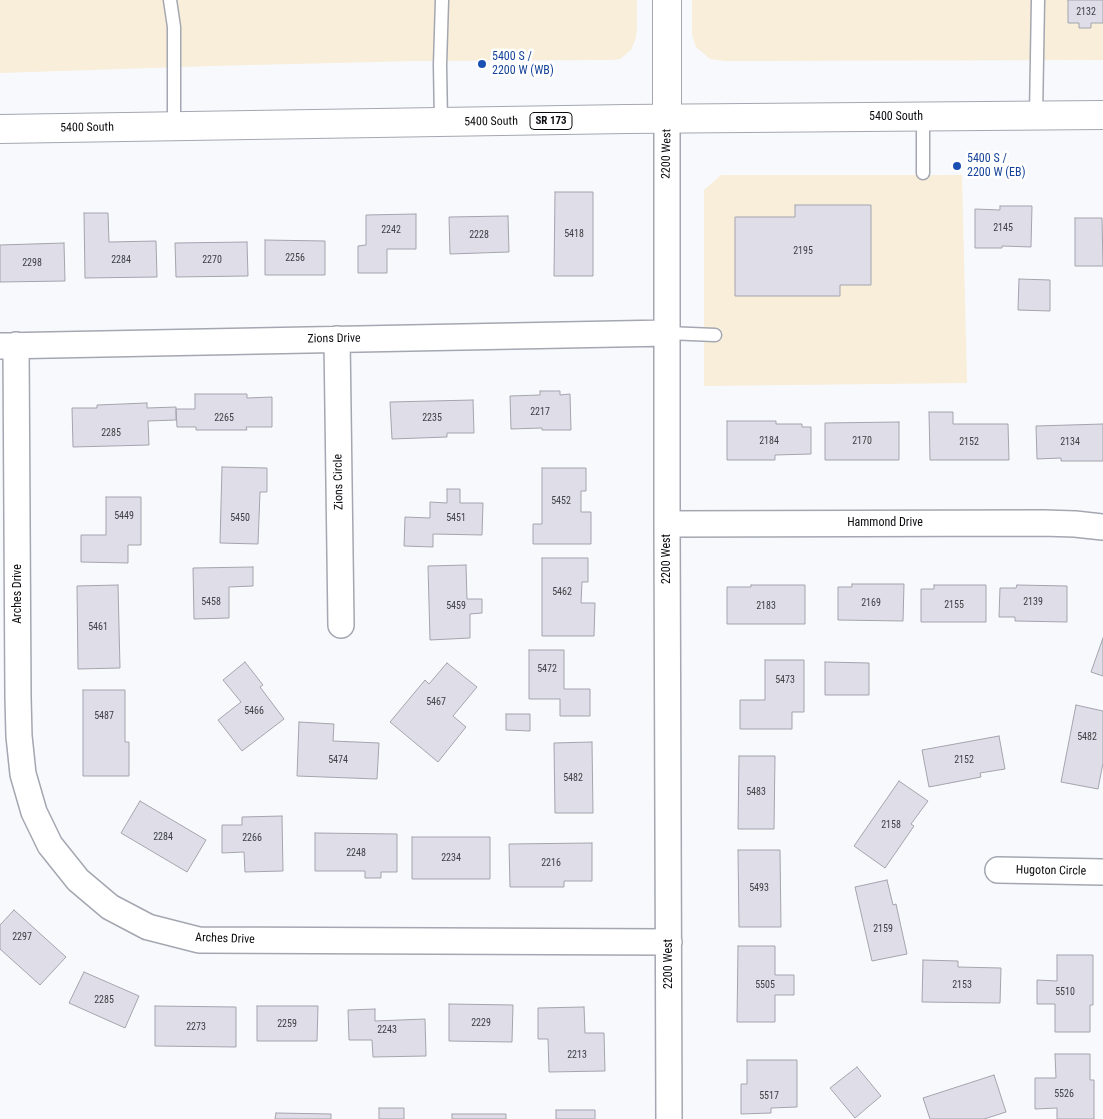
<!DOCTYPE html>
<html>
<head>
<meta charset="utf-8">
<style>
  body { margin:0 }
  canvas { display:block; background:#f8f9fd }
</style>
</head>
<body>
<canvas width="1103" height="1119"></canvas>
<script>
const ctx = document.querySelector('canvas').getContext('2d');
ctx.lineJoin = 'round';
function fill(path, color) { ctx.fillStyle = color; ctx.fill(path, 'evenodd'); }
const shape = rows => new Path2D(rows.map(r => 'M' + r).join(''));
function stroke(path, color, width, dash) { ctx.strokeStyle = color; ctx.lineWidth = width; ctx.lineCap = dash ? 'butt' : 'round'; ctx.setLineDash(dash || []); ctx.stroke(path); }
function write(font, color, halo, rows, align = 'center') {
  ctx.font = font + ' "Roboto Condensed",sans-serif'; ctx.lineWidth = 5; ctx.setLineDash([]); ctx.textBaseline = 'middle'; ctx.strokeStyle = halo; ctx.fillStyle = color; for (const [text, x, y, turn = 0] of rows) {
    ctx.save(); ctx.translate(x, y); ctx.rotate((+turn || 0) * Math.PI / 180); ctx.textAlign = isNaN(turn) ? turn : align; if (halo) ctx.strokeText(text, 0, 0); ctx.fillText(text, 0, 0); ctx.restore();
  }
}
const commercial = shape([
  [0,0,637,0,637,28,636,38,631,50,620,59,612,60,415,61,212,66,0,73],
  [692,0,1103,0,1103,60,725,61,710,59,696,47,692,35],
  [721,175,962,175,967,383,704,386,704,190]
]);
const building = shape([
  [1068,0,1103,0,1103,23,1091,23,1091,28,1079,28,1079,23,1068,23,1068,0],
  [555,192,593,192,593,276,554,276,555,192],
  [795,205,871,205,871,285,840,285,840,296,735,296,735,217,795,217,795,205],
  [1000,206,1032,206,1031,247,1002,246,1002,248,975,248,975,209,1000,210,1000,206],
  [84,213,108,213,109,242,156,241,157,277,85,278,84,213],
  [416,214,416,249,387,249,387,273,358,273,358,246,366,245,366,215,416,214],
  [508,216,509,252,450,254,449,217,508,216],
  [1075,218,1102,218,1103,266,1075,266,1075,218],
  [265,240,325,241,325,275,265,275,265,240],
  [247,242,248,276,176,277,175,243,247,242],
  [64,243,65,281,0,282,0,245,64,243],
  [1019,279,1050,280,1050,311,1018,310,1019,279],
  [540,391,560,391,560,395,570,394,571,430,542,430,542,428,511,429,510,396,540,395,540,391],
  [195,394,247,394,247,398,272,397,272,427,246,427,247,430,196,430,196,427,177,427,176,409,195,409,195,394],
  [473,400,474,433,447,433,447,437,392,439,390,402,473,400],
  [147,403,147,408,176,407,176,420,148,421,149,445,73,447,72,408,97,408,97,405,147,403],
  [929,412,953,412,953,424,1008,424,1009,460,930,460,929,412],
  [727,421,776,421,776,424,802,424,802,427,811,427,811,454,775,455,775,460,727,460,727,421],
  [899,422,899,460,825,460,825,423,899,422],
  [1103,424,1103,461,1061,461,1061,458,1037,459,1036,426,1103,424],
  [222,467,267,468,267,492,260,492,258,544,220,543,222,467],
  [542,468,586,468,586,491,581,491,581,512,591,512,591,544,533,544,533,524,542,524,542,468],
  [447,489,460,489,460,503,483,503,482,535,433,534,433,547,404,546,405,517,430,518,430,502,447,503,447,489],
  [106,497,141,497,141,545,128,545,128,563,81,562,81,535,106,535,106,497],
  [542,558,588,558,588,582,582,582,581,603,595,603,594,636,542,636,542,558],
  [466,565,467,599,482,599,482,613,470,614,470,638,430,640,428,566,466,565],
  [253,567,253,586,229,587,229,618,194,619,193,568,253,567],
  [852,584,904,584,903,621,838,620,838,587,852,587,852,584],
  [118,585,120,668,78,669,77,586,118,585],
  [751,585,805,585,805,624,727,624,727,587,751,587,751,585],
  [934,585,986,585,986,622,921,622,921,589,934,589,934,585],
  [1017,585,1067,586,1067,622,1015,621,1015,617,999,617,1000,588,1016,588,1017,585],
  [1103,638,1103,676,1091,672,1103,638],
  [529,650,564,650,564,689,590,689,590,716,560,716,560,699,529,699,529,650],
  [765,660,804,660,804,712,792,712,792,729,740,729,740,700,765,700,765,660],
  [245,662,263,685,260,687,284,719,242,751,218,720,241,702,223,680,245,662],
  [825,662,869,663,869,695,825,695,825,662],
  [447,663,477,687,453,716,466,727,438,762,390,722,425,680,429,684,447,663],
  [83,690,125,690,125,742,129,742,129,776,83,776,83,690],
  [1076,705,1103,711,1103,763,1098,789,1061,782,1076,705],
  [506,714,530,714,530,731,506,730,506,714],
  [299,722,334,724,333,741,379,743,377,779,297,776,299,722],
  [999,736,1005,769,980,773,981,777,929,787,922,750,999,736],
  [592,742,593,813,555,813,554,743,592,742],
  [739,756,775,756,774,829,738,829,739,756],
  [899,781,928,801,911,824,914,826,885,868,854,846,899,781],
  [140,801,206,840,187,872,121,833,140,801],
  [282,816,283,871,245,872,244,852,222,853,222,825,242,825,242,817,282,816],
  [315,833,397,834,397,872,381,872,381,878,365,878,365,871,315,871,315,833],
  [412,837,490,837,490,879,412,879,412,837],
  [592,843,592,881,564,881,564,887,510,887,509,844,592,843],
  [738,850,780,850,781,927,739,927,738,850],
  [887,880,893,905,896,904,907,954,872,961,855,887,887,880],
  [14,910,66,957,40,985,0,949,0,925,14,910],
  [738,946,775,946,775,975,794,975,794,995,775,995,775,1022,737,1022,738,946],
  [1057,955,1093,955,1093,1005,1090,1005,1090,1032,1055,1032,1055,1004,1037,1004,1037,980,1057,981,1057,955],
  [923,960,958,961,958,967,1001,968,1000,1003,922,1002,923,960],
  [84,972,139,996,125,1028,69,1003,84,972],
  [449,1004,513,1005,512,1042,449,1041,449,1004],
  [155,1006,236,1007,236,1047,155,1046,155,1006],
  [257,1006,318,1006,317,1041,257,1041,257,1006],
  [584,1007,585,1033,604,1033,605,1071,549,1072,548,1039,538,1039,538,1008,584,1007],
  [375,1009,375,1021,425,1019,426,1056,373,1057,372,1040,349,1040,348,1010,375,1009],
  [1055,1054,1090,1054,1090,1080,1094,1080,1094,1119,1057,1119,1057,1108,1035,1109,1035,1078,1056,1078,1055,1054],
  [747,1060,797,1060,797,1107,771,1108,771,1113,741,1114,741,1084,747,1084,747,1060],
  [857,1067,881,1096,855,1118,830,1088,857,1067],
  [994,1075,1006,1112,984,1119,930,1119,923,1098,994,1075],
  [379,1108,404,1108,404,1119,379,1119,379,1108],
  [556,1110,595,1110,595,1119,556,1119,556,1110],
  [276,1113,331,1114,331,1119,275,1119,276,1113],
  [452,1114,506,1114,506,1119,452,1119,452,1114]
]);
const lane = shape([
  [170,0,174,27,174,126],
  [1036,116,1038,0],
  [923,117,923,173],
  [441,122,440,65,442,0],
  [667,333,715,335]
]);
const street = shape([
  [667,119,667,524,669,1119],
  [337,339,341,625],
  [16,345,18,697,19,736,23,774,34,812,50,845,78,880,110,907,148,927,199,940,669,942],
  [0,346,667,333],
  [667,524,1043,523,1075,524,1103,527],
  [998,870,1103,872]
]);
const secondary = shape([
  [667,0,667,119]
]);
const primary = shape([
  [0,129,627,119,1103,115]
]);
const markers = [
  [482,64,5,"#1a4fb4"],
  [957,166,5,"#1a4fb4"]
];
const numberNames = [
  ["2132",1086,12],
  ["2145",1003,228],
  ["2242",391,230],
  ["5418",574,234],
  ["2228",479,235],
  ["2195",803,251],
  ["2256",295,258],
  ["2284",121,260],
  ["2270",212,260],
  ["2298",32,263],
  ["2217",540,412],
  ["2265",224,418],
  ["2235",432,418],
  ["2285",111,433],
  ["2184",769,441],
  ["2170",862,441],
  ["2152",969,442],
  ["2134",1070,442],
  ["5452",561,501],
  ["5449",124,516],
  ["5450",240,518],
  ["5451",456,518],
  ["5462",562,592],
  ["5458",211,602],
  ["2139",1033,602],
  ["2169",871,603],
  ["2155",954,605],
  ["5459",456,606],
  ["2183",766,606],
  ["5461",98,627],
  ["5472",547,669],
  ["5473",785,680],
  ["5467",436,702],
  ["5466",254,711],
  ["5487",104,716],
  ["5482",1087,737],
  ["5474",338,760],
  ["2152",964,760],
  ["5482",573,778],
  ["5483",756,792],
  ["2158",891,825],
  ["2284",163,837],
  ["2266",252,838],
  ["2248",356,853],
  ["2234",451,858],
  ["2216",551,863],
  ["5493",759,888],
  ["2159",883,929],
  ["2297",22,937],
  ["5505",765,985],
  ["2153",962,985],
  ["5510",1065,992],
  ["2285",104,1000],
  ["2229",481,1023],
  ["2259",287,1024],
  ["2273",196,1027],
  ["2243",387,1030],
  ["2213",577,1055],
  ["5526",1064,1094],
  ["5517",769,1096]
];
const shields = [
  [551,121,42]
];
const shieldNames = [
  ["SR 173",551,121]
];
const transitNames = [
  ["5400 S /",492,57],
  ["2200 W (WB)",492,71],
  ["5400 S /",967,159],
  ["2200 W (EB)",967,173]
];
const streetNames = [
  ["5400 South",896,117],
  ["5400 South",491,122,-1],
  ["5400 South",87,128,-1],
  ["2200 West",667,154,-89],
  ["Zions Drive",334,339,-1],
  ["Zions Circle",339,482,-91],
  ["Hammond Drive",885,523],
  ["2200 West",667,559,-90],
  ["Arches Drive",18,594,-90],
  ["Hugoton Circle",1051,871,1],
  ["Arches Drive",225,939,2],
  ["2200 West",669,964,-90]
];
fill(commercial, '#f8eed9');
fill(building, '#dedde8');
stroke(building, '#a5a4ae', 1);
stroke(lane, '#a4a7b1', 15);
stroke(street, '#a4a7b1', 28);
stroke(secondary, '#a4a7b1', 30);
stroke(primary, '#a4a7b1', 30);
stroke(lane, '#fff', 12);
stroke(street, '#fff', 25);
stroke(secondary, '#fff', 28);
stroke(primary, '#fff', 28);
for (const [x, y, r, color] of markers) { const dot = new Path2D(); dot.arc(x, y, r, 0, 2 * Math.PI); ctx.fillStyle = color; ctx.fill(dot); stroke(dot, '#fff', 2); }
write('10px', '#3f4044', null, numberNames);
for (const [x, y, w] of shields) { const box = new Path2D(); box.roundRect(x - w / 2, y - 8.5, w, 17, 4); ctx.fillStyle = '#fff'; ctx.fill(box); stroke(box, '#0a0b0e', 1); }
write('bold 11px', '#0a0b0e', null, shieldNames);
write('12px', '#164399', '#fff', transitNames, 'left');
write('12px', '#0a0b0e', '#fff', streetNames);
</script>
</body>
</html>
